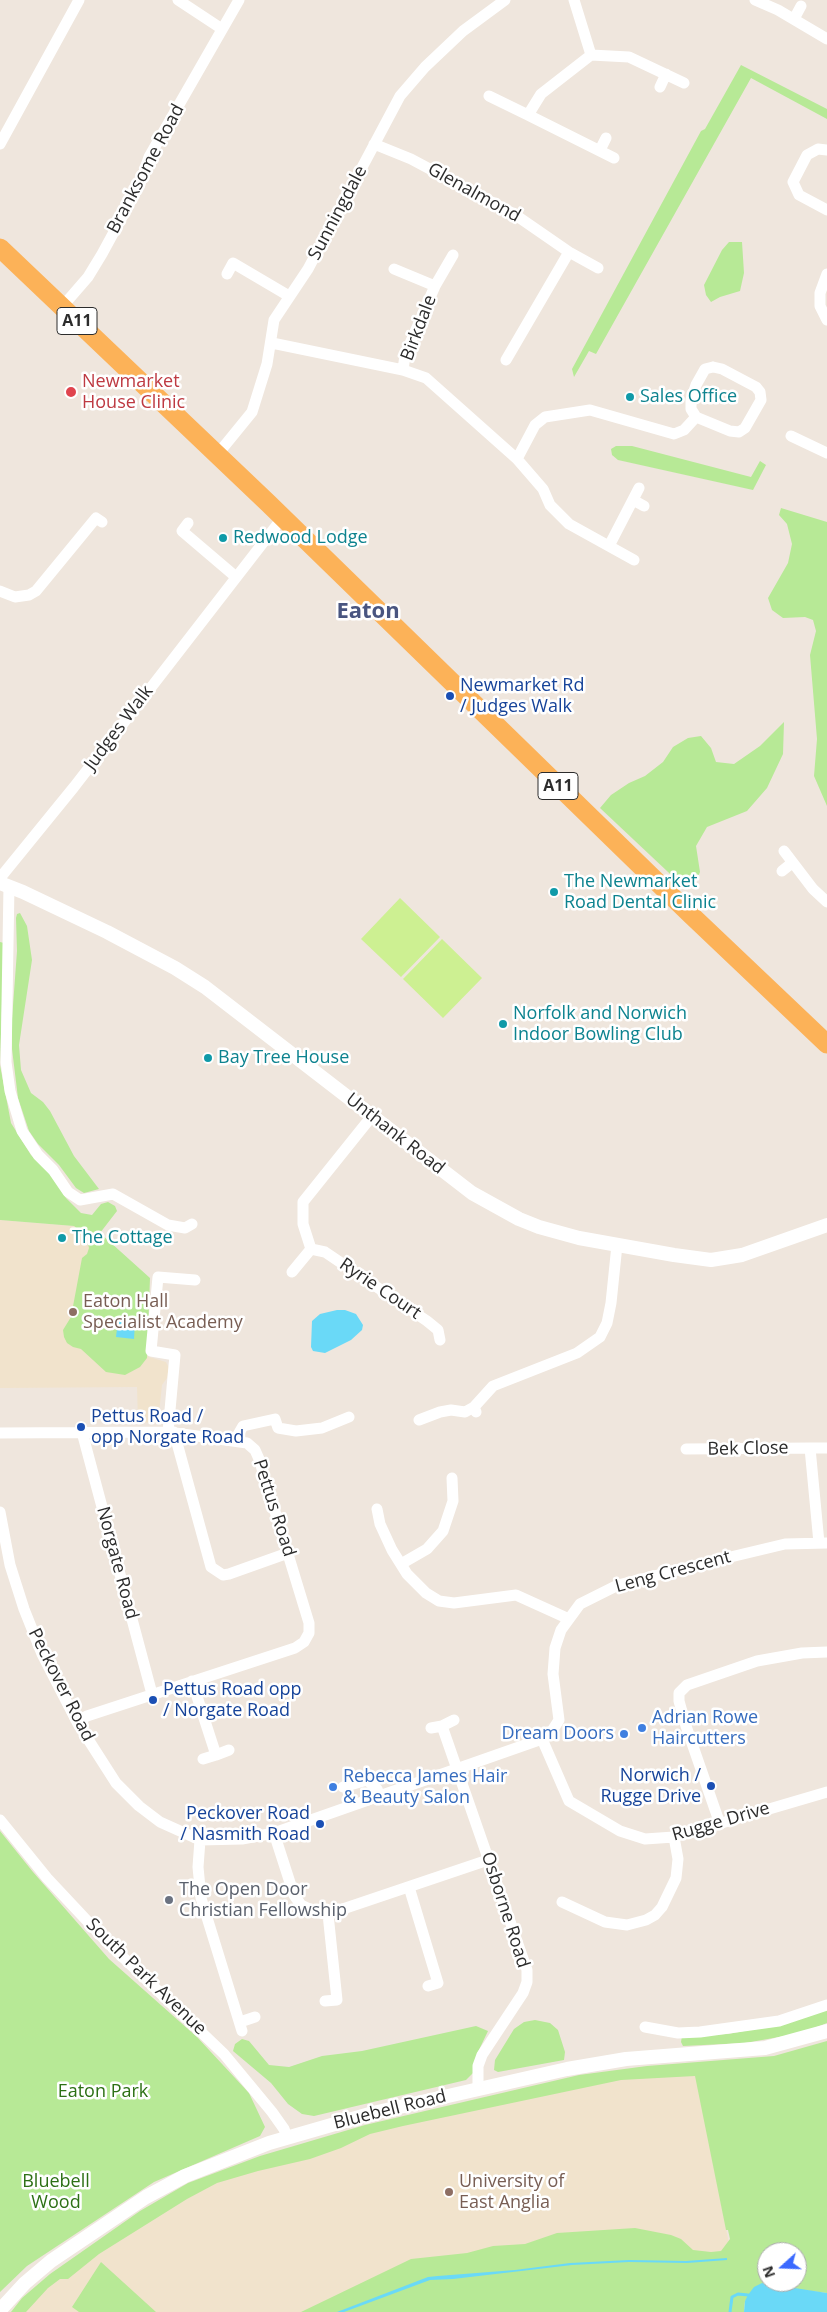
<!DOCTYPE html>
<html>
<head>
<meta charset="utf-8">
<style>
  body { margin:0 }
  #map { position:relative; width:827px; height:2312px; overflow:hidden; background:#efe6dd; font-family:"Open Sans",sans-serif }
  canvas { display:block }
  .north { position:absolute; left:757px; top:2242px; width:50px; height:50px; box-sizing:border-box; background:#fff; border:1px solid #ababab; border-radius:50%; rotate:250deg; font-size:14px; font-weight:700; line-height:20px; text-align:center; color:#2c2c2c }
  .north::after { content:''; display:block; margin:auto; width:18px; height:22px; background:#3a69ff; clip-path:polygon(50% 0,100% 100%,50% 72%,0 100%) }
</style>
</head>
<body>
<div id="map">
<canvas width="827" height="2312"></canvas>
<div class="north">N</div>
</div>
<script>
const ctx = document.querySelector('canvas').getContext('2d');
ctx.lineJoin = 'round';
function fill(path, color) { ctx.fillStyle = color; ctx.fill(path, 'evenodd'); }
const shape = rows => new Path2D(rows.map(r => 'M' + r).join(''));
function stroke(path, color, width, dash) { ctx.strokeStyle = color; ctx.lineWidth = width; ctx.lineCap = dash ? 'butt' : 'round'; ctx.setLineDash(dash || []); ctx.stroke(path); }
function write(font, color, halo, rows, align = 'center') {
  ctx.font = font + ' "Open Sans",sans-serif'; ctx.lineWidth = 5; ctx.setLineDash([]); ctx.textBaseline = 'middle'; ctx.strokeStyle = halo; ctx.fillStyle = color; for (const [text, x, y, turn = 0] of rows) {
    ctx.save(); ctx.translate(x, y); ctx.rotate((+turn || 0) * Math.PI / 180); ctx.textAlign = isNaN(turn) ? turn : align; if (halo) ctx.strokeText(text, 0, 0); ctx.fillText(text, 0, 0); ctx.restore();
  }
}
const education = shape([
  [0,1220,74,1226,85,1230,118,1262,146,1354,149,1357,166,1362,169,1368,167,1378,162,1385,158,1423,138,1422,137,1387,0,1388],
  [694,2066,732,2259,740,2312,13,2312,167,2198,415,2115]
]);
const green = shape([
  [741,65,827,109,827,119,751,78,596,354,589,351,574,377,572,369,701,131,705,129],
  [729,242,742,242,744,273,740,291,720,297,711,302,706,295,704,285,722,250],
  [616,446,632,446,751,477,760,461,766,465,753,490,618,460,612,455,611,449],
  [781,508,827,522,827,806,814,776,817,739,810,655,816,631,813,620,805,617,783,618,772,610,768,598,788,563,792,544,787,524,779,515],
  [784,722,783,754,767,788,747,811,707,827,696,846,700,872,697,879,685,888,600,808,611,795,629,783,645,776,663,762,673,747,688,738,701,736,711,748,716,762,734,764,760,746],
  [20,913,27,926,32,960,19,1045,21,1070,31,1093,43,1102,50,1111,74,1156,99,1189,84,1193,76,1188,59,1165,38,1144,29,1131,18,1098,12,1049,12,1019,17,951,16,918,17,914],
  [0,942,4,943,0,1065,11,1123,31,1155,50,1173,66,1198,81,1213,92,1215,101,1204,108,1202,115,1206,117,1211,100,1233,150,1278,147,1358,140,1367,125,1375,106,1372,81,1349,73,1347,67,1343,64,1337,63,1330,71,1317,82,1258,87,1254,89,1248,86,1236,74,1226,0,1220],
  [0,1831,33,1872,109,1959,197,2037,249,2093,265,2127,260,2136,154,2182,27,2266,0,2292],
  [827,2009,827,2023,802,2033,745,2043,683,2046,681,2042,682,2036,728,2034,782,2024],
  [535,2020,550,2023,558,2030,565,2052,564,2060,498,2072,494,2070,495,2060,514,2029,524,2022],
  [476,2026,488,2031,478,2052,474,2072,466,2080,314,2116,302,2114,288,2104,271,2083,233,2051,235,2044,242,2039,249,2041,269,2065,289,2067,322,2056,362,2051],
  [827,2041,827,2293,785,2288,771,2283,745,2301,744,2312,301,2312,411,2259,467,2253,493,2246,525,2244,557,2233,635,2228,671,2235,681,2239,693,2250,711,2252,721,2251,730,2239,728,2230,726,2230,695,2076,621,2080,403,2126,370,2134,341,2148,310,2159,258,2171,217,2183,187,2199,99,2254,68,2279,60,2279,48,2288,26,2312,11,2312,22,2298,50,2274,140,2211,188,2183,260,2156,365,2125,579,2075,647,2066,774,2056],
  [767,2252,797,2252,797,2282,767,2282],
  [101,2262,156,2312,79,2312,72,2307]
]);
const pitch = shape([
  [400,898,440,937,401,977,361,939],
  [442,939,482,978,443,1018,403,979]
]);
const water = shape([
  [337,1310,345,1310,356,1314,363,1325,362,1330,351,1340,325,1353,313,1351,311,1347,312,1321,320,1314],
  [118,1320,135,1322,134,1339,116,1337],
  [727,2258,727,2260,687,2263,629,2262,572,2265,453,2279,430,2280,344,2312,337,2312,428,2277,438,2276,515,2270,570,2263,629,2260,686,2261],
  [762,2283,827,2293,827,2312,744,2312,745,2301,748,2295,754,2287]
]);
const stream = shape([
  [730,2312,732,2297,738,2294,748,2295]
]);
const minor = shape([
  [178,0,222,29],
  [574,0,591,55,629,57,684,83],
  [755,0,778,10,827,39],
  [794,19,801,6],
  [660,87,666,74],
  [489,96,528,115,541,94,591,55],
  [528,115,614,158],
  [0,144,79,0],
  [374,144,411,159,514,214,569,252,598,268],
  [600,150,606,138],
  [827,150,818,149,807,155,793,182,799,195,827,210],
  [394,269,435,286],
  [227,274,233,263,289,296],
  [827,274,820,293,820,306,827,320],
  [62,307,88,277,102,254,140,184,149,157,239,0],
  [272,343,403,370,426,378,517,459,543,489,550,505,569,524,634,560],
  [506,360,569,252],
  [713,367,722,369,756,387,760,392,761,400,745,428,739,432,730,431,696,417,691,409,691,400,696,385,705,369,713,367],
  [403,370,405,355,435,286,453,255],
  [791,436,827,453],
  [217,455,252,412,267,364,274,320,308,269,400,96,425,67,463,31,505,0],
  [517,459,535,425,545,417,590,410,674,434,684,430,696,417],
  [633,500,644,506],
  [188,523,182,531,236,577],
  [609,546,639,488],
  [0,591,15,597,29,595,36,591,96,518,102,522],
  [784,851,813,889,827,902],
  [782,871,792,863],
  [0,878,74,787,283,517],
  [9,886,6,1062,10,1091,22,1131,38,1155,53,1170,68,1192,80,1200,113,1194,168,1225,185,1228,192,1224],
  [311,1249,325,1252,427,1321,438,1330,440,1340],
  [292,1272,311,1249,303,1224,303,1202,372,1116],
  [476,1412,474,1407,493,1386,577,1353,600,1337,607,1323,611,1303,617,1245],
  [419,1420,440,1412,451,1410,465,1412,474,1407],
  [82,1432,152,1694],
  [168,1432,175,1355,151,1351,158,1277,195,1280],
  [174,1432,211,1567,223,1575,229,1574,288,1553],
  [0,1433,168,1432,247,1443,255,1450,259,1459,309,1623,309,1633,304,1642,295,1648,87,1716,77,1722],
  [235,1440,243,1426,275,1419,278,1428,296,1431,322,1428,349,1417],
  [810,1448,827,1448],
  [686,1449,810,1448,819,1543],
  [377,1509,380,1524,392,1550,407,1574,426,1593,439,1601,454,1603,516,1595,569,1619],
  [0,1512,10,1565,24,1609,42,1654,77,1722,116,1783,139,1806,160,1822,200,1840,242,1839,274,1833,542,1739,550,1734,559,1720,553,1674,555,1648,561,1630,580,1604,618,1585,718,1560,785,1544,827,1543],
  [401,1564,427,1549,443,1531,453,1501,452,1478],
  [192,1681,216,1755,203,1759],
  [442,1726,454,1720],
  [431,1728,442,1726,527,1970,527,1982,523,1993,482,2055,478,2066,478,2088],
  [542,1739,569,1801,620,1831,645,1839,674,1837,827,1792],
  [216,1755,229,1750],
  [343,1787,367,1780,377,1789,380,1797],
  [0,1820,47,1878,106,1941,224,2054,272,2112,284,2129,287,2137],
  [720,1824,686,1726,679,1701,679,1693,687,1685,757,1661,802,1653,827,1652],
  [274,1833,294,1895,301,1905,318,1913,328,1914,488,1860],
  [200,1840,198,1867,201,1898,242,2031],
  [409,1887,438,1983,428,1986],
  [562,1902,605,1922,627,1925,646,1920,655,1915,662,1907,676,1878,678,1859,674,1837],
  [325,2001,337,2000,328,1914],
  [240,2022,255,2017],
  [645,2027,678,2033,700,2032,779,2021,827,2005]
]);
const tertiary = shape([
  [0,883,23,892,107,932,175,968,205,987,472,1193,519,1219,539,1227,579,1238,674,1255,711,1260,742,1255,827,1225],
  [0,2310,25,2283,51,2261,146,2197,185,2176,269,2143,373,2113,567,2069,626,2059,765,2048,827,2031]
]);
const trunk = shape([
  [0,248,268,503,690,914,827,1044]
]);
const markers = [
  [71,392,6,"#e0444e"],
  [630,397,5,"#0f9aa8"],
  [223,538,5,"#0f9aa8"],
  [450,696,5,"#1a4fb4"],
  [554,892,5,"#0f9aa8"],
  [503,1024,5,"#0f9aa8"],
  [208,1058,5,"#0f9aa8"],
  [62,1238,5,"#0f9aa8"],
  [73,1312,5,"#8d6e63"],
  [81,1427,5,"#1a4fb4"],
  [153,1700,5,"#1a4fb4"],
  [642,1728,5,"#3f7fe0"],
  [624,1734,5,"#3f7fe0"],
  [711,1786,5,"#1a4fb4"],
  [333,1787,5,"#3f7fe0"],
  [320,1824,5,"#1a4fb4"],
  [169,1900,5,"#6b7280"],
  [449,2192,5,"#8d6e63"]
];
const shields = [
  [77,321,40],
  [558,786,40]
];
const shieldNames = [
  ["A11",77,321],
  ["A11",558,786]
];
const streetNames = [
  ["Branksome Road",146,169,-62],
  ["Glenalmond",474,193,29],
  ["Sunningdale",338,213,-62],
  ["Birkdale",419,328,-69],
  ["Judges Walk",119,728,-53],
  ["Unthank Road",395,1134,38],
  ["Ryrie Court",380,1289,34],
  ["Bek Close",748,1449,-1],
  ["Pettus Road",274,1508,72],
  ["Norgate Road",117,1563,75],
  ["Leng Crescent",673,1572,-15],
  ["Peckover Road",61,1685,63],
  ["Rugge Drive",721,1822,-16],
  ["Osborne Road",505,1910,72],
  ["South Park Avenue",146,1977,44],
  ["Bluebell Road",390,2110,-14]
];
const healthNames = [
  ["Newmarket",82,382],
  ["House Clinic",82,403]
];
const cultureNames = [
  ["Sales Office",640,397],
  ["Redwood Lodge",233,538],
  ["The Newmarket",564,882],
  ["Road Dental Clinic",564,903],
  ["Norfolk and Norwich",513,1014],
  ["Indoor Bowling Club",513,1035],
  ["Bay Tree House",218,1058],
  ["The Cottage",72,1238]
];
const transitNames = [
  ["Newmarket Rd",460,686],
  ["/ Judges Walk",460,707],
  ["Pettus Road /",91,1417],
  ["opp Norgate Road",91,1438],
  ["Pettus Road opp",163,1690],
  ["/ Norgate Road",163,1711],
  ["Norwich /",701,1776,"right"],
  ["Rugge Drive",701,1797,"right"],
  ["Peckover Road",310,1814,"right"],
  ["/ Nasmith Road",310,1835,"right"]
];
const educationNames = [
  ["Eaton Hall",83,1302],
  ["Specialist Academy",83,1323],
  ["University of",459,2182],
  ["East Anglia",459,2203]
];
const shopNames = [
  ["Adrian Rowe",652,1718],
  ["Haircutters",652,1739],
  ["Dream Doors",614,1734,"right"],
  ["Rebecca James Hair",343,1777],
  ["& Beauty Salon",343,1798]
];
const worshipNames = [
  ["The Open Door",179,1890],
  ["Christian Fellowship",179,1911]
];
const parkNames = [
  ["Eaton Park",103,2092],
  ["Bluebell",56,2182],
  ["Wood",56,2203]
];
const districtNames = [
  ["Eaton",368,612]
];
fill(education, '#f1e3cc');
fill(green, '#b7e996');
fill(pitch, '#cdf092');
fill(water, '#6ad9f7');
stroke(stream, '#6ad9f7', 3);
stroke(minor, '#fff', 11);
stroke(tertiary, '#fff', 14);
stroke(trunk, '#fcb258', 19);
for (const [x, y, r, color] of markers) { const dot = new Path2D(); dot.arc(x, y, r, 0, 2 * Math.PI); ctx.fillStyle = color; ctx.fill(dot); stroke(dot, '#fff', 2); }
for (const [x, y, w] of shields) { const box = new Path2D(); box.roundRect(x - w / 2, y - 13.5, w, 27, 4); ctx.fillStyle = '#fff'; ctx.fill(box); stroke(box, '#2c2c2c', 1); }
write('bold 16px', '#2c2c2c', null, shieldNames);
write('18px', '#2c2c2c', '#fff', streetNames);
write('18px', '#be3a42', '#fff', healthNames, 'left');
write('18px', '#0d838f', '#fff', cultureNames, 'left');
write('18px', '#164399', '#fff', transitNames, 'left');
write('18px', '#785e54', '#fff', educationNames, 'left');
write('18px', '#366cbe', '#fff', shopNames, 'left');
write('18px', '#5b616d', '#fff', worshipNames, 'left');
write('18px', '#2d7015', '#fff', parkNames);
write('bold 22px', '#495580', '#fff', districtNames);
</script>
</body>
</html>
